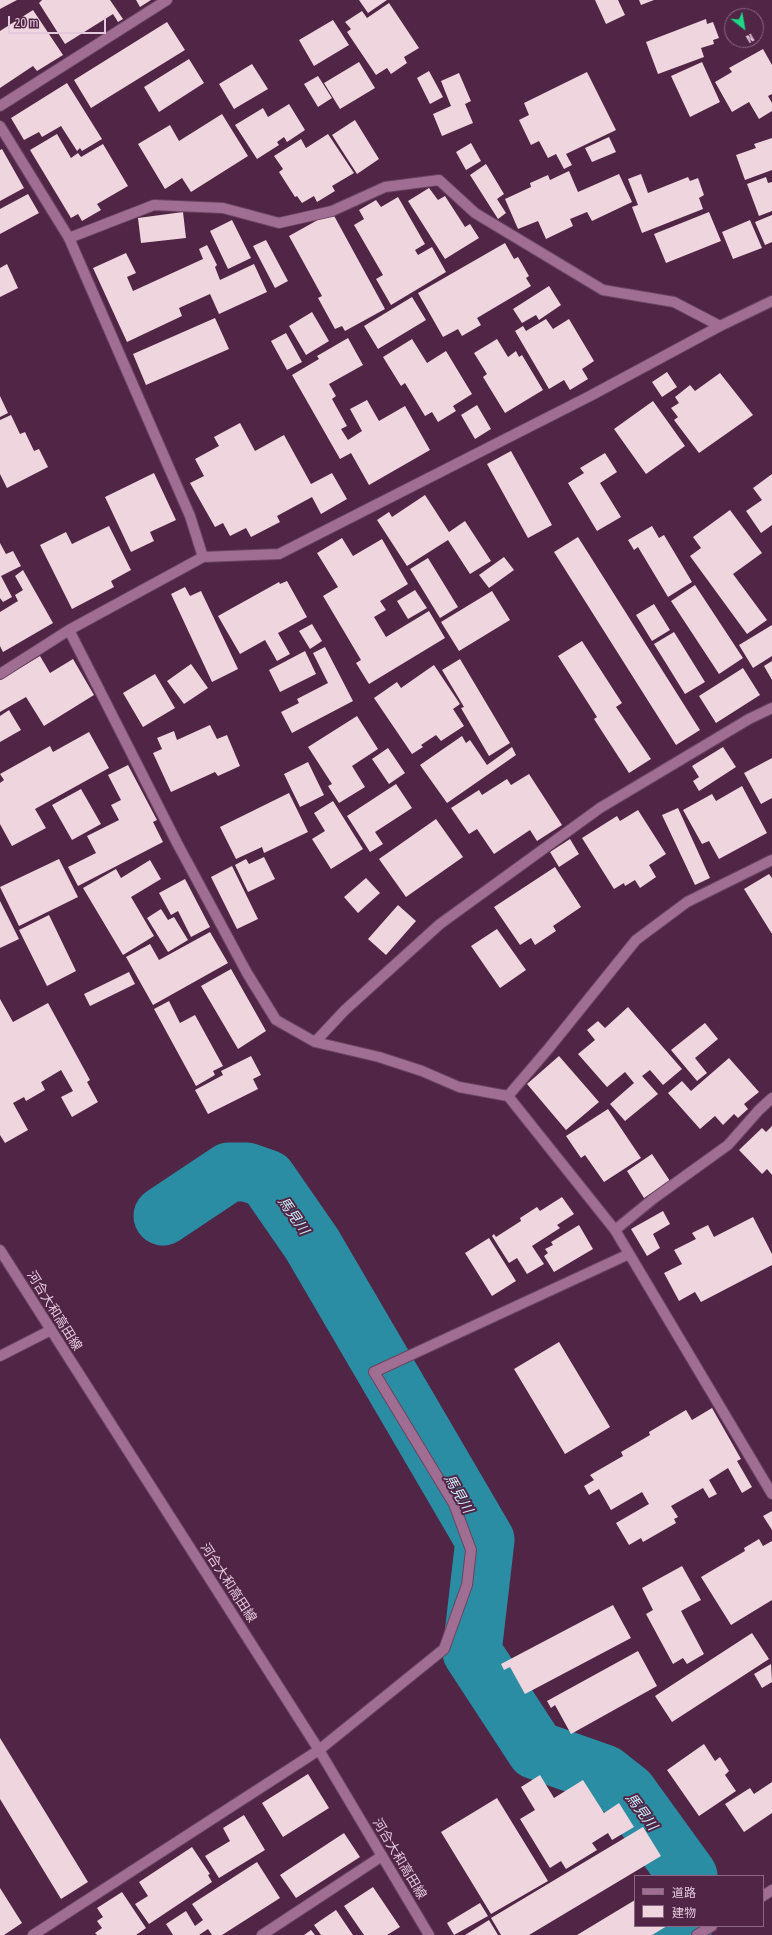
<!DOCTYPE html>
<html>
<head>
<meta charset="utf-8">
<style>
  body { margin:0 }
  #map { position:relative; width:772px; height:1935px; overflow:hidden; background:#502546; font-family:"Fira Sans Condensed","Noto Sans JP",sans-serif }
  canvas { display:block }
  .legend { position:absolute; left:634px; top:1875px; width:130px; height:52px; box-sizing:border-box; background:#502546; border:1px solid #8b6782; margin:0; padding:5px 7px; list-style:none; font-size:12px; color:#e4c9dc }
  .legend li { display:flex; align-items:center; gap:8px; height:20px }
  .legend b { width:20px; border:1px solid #8b6782 }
  .north { position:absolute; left:724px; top:8px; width:40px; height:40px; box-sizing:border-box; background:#502546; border:1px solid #8b6782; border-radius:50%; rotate:149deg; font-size:11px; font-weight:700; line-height:16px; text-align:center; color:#e4c9dc }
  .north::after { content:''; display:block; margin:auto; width:14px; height:18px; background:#1fd887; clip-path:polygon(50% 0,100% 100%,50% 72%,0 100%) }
  .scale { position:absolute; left:8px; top:16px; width:98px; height:18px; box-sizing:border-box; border:2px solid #e4c9dc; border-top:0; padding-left:5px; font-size:12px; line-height:14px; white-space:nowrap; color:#e4c9dc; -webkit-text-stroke:3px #502546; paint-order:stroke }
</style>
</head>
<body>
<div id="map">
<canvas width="772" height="1935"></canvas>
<ul class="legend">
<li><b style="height:5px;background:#a06e92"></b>道路</li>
<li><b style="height:11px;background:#efd5dd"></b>建物</li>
</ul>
<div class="north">N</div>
<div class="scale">20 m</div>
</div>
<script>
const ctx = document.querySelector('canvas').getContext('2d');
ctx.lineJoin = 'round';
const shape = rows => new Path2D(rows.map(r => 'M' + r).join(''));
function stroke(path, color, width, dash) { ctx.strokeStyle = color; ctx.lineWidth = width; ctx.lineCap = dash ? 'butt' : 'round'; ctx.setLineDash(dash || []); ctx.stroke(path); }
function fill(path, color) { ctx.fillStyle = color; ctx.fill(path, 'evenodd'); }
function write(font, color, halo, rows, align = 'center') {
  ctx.font = font + ' "Fira Sans Condensed","Noto Sans JP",sans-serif'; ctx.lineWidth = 4; ctx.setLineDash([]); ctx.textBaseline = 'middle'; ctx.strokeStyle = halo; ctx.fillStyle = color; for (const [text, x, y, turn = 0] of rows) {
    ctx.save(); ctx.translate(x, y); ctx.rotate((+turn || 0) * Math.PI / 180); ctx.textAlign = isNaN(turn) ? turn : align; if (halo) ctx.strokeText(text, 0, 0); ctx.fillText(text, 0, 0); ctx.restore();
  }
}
const river = shape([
  [163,1216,229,1172,247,1172,267,1179,312,1244,485,1540,472,1652,536,1750,604,1774,628,1793,688,1876],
  [668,1935,683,1926]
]);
const building = shape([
  [0,0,17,0,0,9],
  [42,0,110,0,123,19,118,22,113,14,65,44,39,3],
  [136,0,151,0,140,7],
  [359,0,387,0,368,13],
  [595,0,618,0,625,15,606,24],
  [639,0,654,0,641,5],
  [389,3,419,48,404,57,407,63,391,74,387,68,376,75,347,32,351,29,345,22,362,11,367,18],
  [33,10,63,55,37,71,33,66,0,88,0,31],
  [706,19,707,24,713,22,719,38,713,40,714,44,701,48,704,57,658,74,646,42],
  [333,20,349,45,314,66,299,40],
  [167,22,185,50,91,108,74,80],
  [763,49,772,65,772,94,768,96,772,103,772,111,759,119,749,102,732,112,715,82,732,72,729,68],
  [189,59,204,83,159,112,144,87],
  [359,62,375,88,340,109,324,83],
  [702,62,720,102,690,117,671,76],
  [252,64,268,89,234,109,219,84],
  [429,71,443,97,430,104,417,78],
  [587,72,616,130,566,154,572,165,564,169,556,154,548,158,539,141,531,145,519,120,529,115,524,103],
  [459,73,471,101,465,104,473,123,442,136,433,114,451,106,441,81],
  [318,76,332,98,318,107,304,84],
  [67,83,102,139,82,151,80,148,77,151,61,126,42,137,39,132,24,140,11,118],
  [289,104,305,130,287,142,284,137,277,142,279,145,257,159,235,125,263,108,268,117],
  [222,114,248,156,191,192,182,178,165,189,138,144,170,125,179,141],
  [355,120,379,159,357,174,332,135],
  [57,134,71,158,78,153,81,157,103,144,128,186,97,204,101,210,82,221,78,214,71,218,30,150],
  [328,134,354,173,332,186,335,191,317,202,314,196,302,203,297,196,295,197,279,172,283,169,274,156,301,139,306,148],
  [609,137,616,152,592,162,585,148],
  [772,138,772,170,745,180,736,155,756,148,754,144],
  [471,143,481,161,466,170,456,152],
  [2,149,24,188,0,201,0,150],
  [486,164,504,194,497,199,506,213,498,219,470,175],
  [569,171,578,192,619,174,632,202,592,221,587,212,570,219,573,226,546,239,538,221,518,229,505,199,531,187,530,183,548,175,550,180],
  [641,174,648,193,688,177,690,181,698,178,704,195,699,198,703,209,642,233,632,207,638,205,628,179],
  [766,177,768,183,772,182,772,211,759,216,747,184],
  [429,188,438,200,445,196,465,227,470,224,479,238,445,259,408,201],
  [28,194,39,213,0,234,0,209],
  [398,197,425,244,415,250,418,255,432,247,446,272,391,305,376,279,383,275,354,225,364,219,359,210,376,200,381,207],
  [183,212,186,238,141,243,138,218],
  [332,212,385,309,345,331,342,326,335,329,318,298,322,296,289,236],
  [709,212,721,241,666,263,654,234],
  [772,215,772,242,765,245,755,222],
  [232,220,251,258,228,269,210,231],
  [750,220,762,248,733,259,722,232],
  [266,240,288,281,275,288,253,246],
  [505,243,514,259,518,257,529,276,526,278,531,286,477,318,481,325,462,336,458,329,443,337,418,293],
  [207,245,217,265,215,267,220,280,254,264,267,292,219,314,210,294,179,308,182,316,127,342,93,268,126,253,136,273,127,277,133,291,203,259,199,249],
  [7,264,18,288,0,297,0,268],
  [549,286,561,305,539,320,536,315,522,323,513,309],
  [412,297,426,320,378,349,364,326],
  [312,312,329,341,306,355,289,326],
  [215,318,229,349,146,385,133,354],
  [546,319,553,329,569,319,594,361,582,369,588,379,570,390,564,380,549,389,515,331,523,326,526,331],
  [286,333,302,362,287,370,271,341],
  [348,338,363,365,329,384,336,396,332,399,347,426,341,429,348,440,362,431,350,409,367,400,379,421,405,406,430,450,369,485,351,453,340,459,292,375,319,359,317,356],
  [412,339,427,363,446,351,472,394,453,406,456,411,438,422,432,412,425,416,405,383,401,386,383,357],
  [497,339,508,357,516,351,519,357,522,355,543,390,505,413,483,377,487,374,474,353],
  [667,372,677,387,662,397,652,382],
  [720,373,753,415,699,453,674,420,678,417,671,408,679,403,675,397,690,385,695,391],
  [0,396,8,413,0,417],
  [653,401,685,446,646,474,614,429],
  [477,405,491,429,475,439,461,415],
  [11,415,20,434,25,432,34,451,39,449,48,467,7,488,0,474,0,420],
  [240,423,255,451,284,435,311,484,332,473,347,499,321,514,312,497,277,516,280,522,251,537,246,528,230,536,223,523,215,527,190,483,204,476,195,459,219,446,214,437],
  [511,451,552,525,528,538,487,464],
  [605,453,617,472,600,483,621,517,597,531,568,483,584,473,580,468],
  [154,473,176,520,150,532,154,541,131,552,105,497],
  [772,474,772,525,761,533,746,511,762,500,753,488],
  [425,495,449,532,465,521,491,561,470,574,448,540,407,566,377,520,389,512,392,517],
  [730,510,762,553,733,574,767,620,747,634,690,556,701,548,693,537],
  [109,526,131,570,111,581,114,587,72,609,40,545,66,532,72,544],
  [652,526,659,538,664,535,692,582,668,597,638,547,634,550,628,540],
  [578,537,700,730,676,745,554,552],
  [342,538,353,556,382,539,408,584,380,601,386,610,374,617,386,637,429,611,445,638,369,684,356,663,361,660,323,596,338,587,317,553],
  [0,543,6,554,13,551,21,566,1,576,12,597,3,602,0,598],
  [504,557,514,570,489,588,479,575],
  [428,558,458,607,440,618,410,569],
  [23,570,53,623,3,652,0,646,0,612,18,601,15,595,23,590,15,576],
  [287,581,307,617,278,633,290,654,277,661,265,640,240,654,218,616,279,582,280,584],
  [695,585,743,658,719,674,671,601],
  [185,587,190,596,201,591,238,669,212,682,171,594],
  [415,590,427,608,408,619,397,601],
  [492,591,510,620,459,651,441,622],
  [654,604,670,630,652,641,636,615],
  [312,624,322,641,310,649,299,631],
  [772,625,772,656,753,668,739,645],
  [674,632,705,682,685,694,654,644],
  [582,641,622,703,616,707,651,759,629,773,594,719,597,717,558,656],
  [325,647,353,701,292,733,281,712,299,703,297,699,328,683,313,653],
  [305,651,316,674,280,692,269,670],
  [40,656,50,673,73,659,94,695,44,726,26,697,0,712,0,680],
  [460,659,510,743,489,756,461,708,464,707,442,670],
  [772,661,772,680,764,666],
  [191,664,208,688,184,704,167,681],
  [434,665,460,704,453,709,464,726,441,741,436,735,421,745,423,747,412,754,374,698,397,682,401,688],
  [743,668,760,695,716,723,699,696],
  [155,674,175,708,143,727,123,693],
  [9,710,21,730,0,742,0,716],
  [357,716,378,749,352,766,365,787,339,803,328,786,332,784,308,747],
  [210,725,217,739,227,735,240,766,218,776,215,772,171,792,153,753,162,749,157,738,174,731,177,740],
  [89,732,109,768,35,809,46,828,12,846,0,824,0,783,4,780,0,774,50,746,53,752],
  [462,736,466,743,470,740,487,765,512,747,516,755,447,803,420,765],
  [723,747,736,767,699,791,693,781,699,777,692,766],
  [388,748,405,773,389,784,372,759],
  [772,758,772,798,761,804,744,773],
  [308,762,324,795,300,807,284,774],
  [128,765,157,820,153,822,163,842,78,886,68,867,96,853,87,836,119,820,111,805,121,800,108,775],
  [529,774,562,825,537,841,530,830,494,854,477,829,469,834,451,808,479,790,482,795,507,779,511,785],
  [396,784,412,808,375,832,383,844,370,852,347,816],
  [742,786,767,833,719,859,709,841,702,844,683,810,712,794,716,801],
  [81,789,101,824,72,840,52,805],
  [289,793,308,832,264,853,262,847,236,859,220,827],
  [333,801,363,849,331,869,312,839,325,831,314,813],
  [678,808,710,878,695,885,662,815],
  [638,810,666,854,649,865,656,877,640,888,635,880,625,886,624,883,614,889,582,838,617,816,620,821],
  [436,819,463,857,406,897,379,859],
  [570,839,579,854,559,867,550,852],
  [264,857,275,879,248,892,235,865,246,859,249,864],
  [59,859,78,897,19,926,0,887],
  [150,860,161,879,131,897,154,936,123,955,83,888,116,869,121,878],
  [232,866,258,919,237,929,211,877],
  [555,867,581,907,553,926,556,931,535,945,531,938,520,945,494,907],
  [769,874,772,878,772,934,744,889],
  [366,878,380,893,358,913,344,897],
  [185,879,210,927,191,937,178,911,171,915,159,893],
  [0,901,19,939,0,948],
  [398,905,416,921,386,955,368,939],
  [161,909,168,920,174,917,188,940,168,952,147,918],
  [49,915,76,971,47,986,19,930],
  [497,929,526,970,500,988,471,946],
  [210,932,228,963,153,1005,126,957,150,944,159,960],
  [231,969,266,1031,238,1049,201,986],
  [129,972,135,984,90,1006,84,994],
  [0,999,13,1022,48,1003,90,1080,87,1082,98,1102,72,1117,61,1097,73,1091,61,1070,41,1082,45,1090,26,1101,24,1097,13,1103,28,1130,5,1143,0,1135],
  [169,1001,180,1023,195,1015,223,1066,213,1071,215,1075,196,1086,154,1009],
  [628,1007,682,1069,663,1085,650,1070,642,1076,658,1094,625,1121,610,1104,634,1083,625,1072,607,1087,578,1054,595,1040,587,1030,598,1021,605,1028],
  [705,1023,718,1039,695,1058,707,1073,697,1081,671,1050],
  [251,1056,261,1075,253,1079,258,1089,208,1114,195,1090,223,1075,221,1071],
  [559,1056,599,1102,566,1130,527,1084],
  [729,1058,759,1092,744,1104,748,1109,738,1118,734,1114,723,1125,715,1116,700,1129,668,1093,682,1081,691,1091],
  [608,1109,641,1158,604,1182,585,1155,581,1158,566,1136],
  [772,1126,772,1175,767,1169,762,1174,739,1150,762,1128,766,1132],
  [652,1154,670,1181,644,1198,627,1171],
  [562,1197,574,1214,557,1225,560,1228,532,1246,544,1264,527,1274,517,1258,509,1263,492,1236,494,1234,496,1237,521,1221,520,1218,537,1207,540,1211],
  [663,1211,670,1224,653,1234,660,1248,647,1256,631,1229],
  [753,1217,772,1254,772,1265,701,1302,695,1292,679,1301,664,1273,682,1264,674,1250,696,1239,692,1233,708,1225,714,1237],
  [579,1225,593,1249,554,1272,544,1256,548,1253,545,1249,553,1245,551,1242],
  [489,1238,516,1281,492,1296,465,1253],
  [559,1342,610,1427,565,1454,514,1369],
  [712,1408,741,1459,737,1461,752,1487,742,1493,728,1468,709,1480,717,1494,709,1498,703,1488,671,1506,678,1517,674,1519,676,1523,643,1542,641,1538,629,1545,616,1523,649,1504,642,1492,611,1510,599,1489,589,1495,584,1486,594,1480,590,1475,623,1456,621,1452,650,1435,649,1432,686,1410,692,1420],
  [772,1511,772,1530,763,1516],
  [759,1539,763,1546,772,1541,772,1600,731,1625,701,1577,745,1551,744,1548],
  [682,1566,701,1600,681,1611,704,1654,687,1664,683,1658,673,1664,646,1614,653,1610,642,1588],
  [613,1605,631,1638,525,1694,510,1667,504,1670,501,1664],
  [752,1633,769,1659,672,1722,655,1696],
  [638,1651,657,1686,571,1734,555,1705,551,1708,547,1701],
  [771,1664,772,1682,762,1688,754,1674],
  [0,1738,88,1882,61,1899,0,1799],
  [704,1744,715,1761,720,1757,729,1771,725,1775,736,1791,699,1816,667,1770],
  [308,1774,329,1808,283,1837,262,1803],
  [540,1775,554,1798,583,1780,604,1813,619,1803,634,1827,612,1840,608,1833,592,1843,597,1850,566,1869,561,1861,550,1868,520,1819,535,1810,521,1787],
  [772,1782,772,1813,744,1832,725,1804,750,1788,754,1794],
  [497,1798,548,1881,491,1914,441,1832],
  [244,1815,265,1850,219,1878,205,1856,230,1841,223,1828],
  [643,1827,661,1856,529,1935,501,1935,491,1918],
  [344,1833,360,1857,296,1898,280,1875],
  [192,1847,210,1874,208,1875,212,1882,149,1924,135,1904,148,1896,139,1882],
  [257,1862,280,1898,222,1935,212,1935,208,1929,199,1935,173,1935,166,1924,186,1911,195,1926,203,1920,192,1904],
  [373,1887,400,1927,387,1935,364,1935,344,1906],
  [0,1888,22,1923,4,1935,0,1935],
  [122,1892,146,1928,136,1935,97,1935,95,1933,102,1928,97,1921,103,1917,97,1908],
  [635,1900,635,1926,667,1926,652,1935,577,1935],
  [480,1903,488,1916,454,1935,447,1923],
  [336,1910,353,1935,321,1935,314,1925],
  [489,1920,498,1935,465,1935],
  [311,1930,315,1935,304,1935]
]);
const lane = shape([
  [69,238,154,205,223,208,279,223,332,211,385,187,439,180,475,213,603,290,674,302,720,326],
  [615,1230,653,1199,728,1145,759,1110,772,1098],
  [763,1896,772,1890],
  [697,1935,712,1926]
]);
const street = shape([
  [0,106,167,0],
  [0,126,69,238,190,516,203,557],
  [69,630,177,843,247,973,276,1020,315,1042,379,1057,422,1071,459,1087,508,1096,615,1230,772,1494],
  [0,674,69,630,203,557,279,554,590,396,720,326,772,301],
  [315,1042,345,1010,440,924,600,808,749,719,772,708],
  [508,1096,549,1048,636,940,687,902,772,860],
  [0,1356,51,1330],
  [33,1935,319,1750,444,1649,467,1585,471,1550,454,1504,374,1372,629,1254],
  [262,1935,382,1856]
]);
const secondary = shape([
  [0,1250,319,1750,429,1935]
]);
const streetNames = [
  ["河合大和高田線",54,1311,58],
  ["河合大和高田線",228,1583,57],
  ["河合大和高田線",399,1859,59]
];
const waterNames = [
  ["馬見川",293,1216,55],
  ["馬見川",458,1494,60],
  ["馬見川",641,1812,53]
];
stroke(river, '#2b8da3', 59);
fill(building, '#efd5dd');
stroke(lane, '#694461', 12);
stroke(street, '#694461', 12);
stroke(secondary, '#694461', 12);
stroke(lane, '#a06e92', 10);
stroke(street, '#a06e92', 10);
stroke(secondary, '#a06e92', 10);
write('13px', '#e4c9dc', '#502546', streetNames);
write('italic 14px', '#caebf5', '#502546', waterNames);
</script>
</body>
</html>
